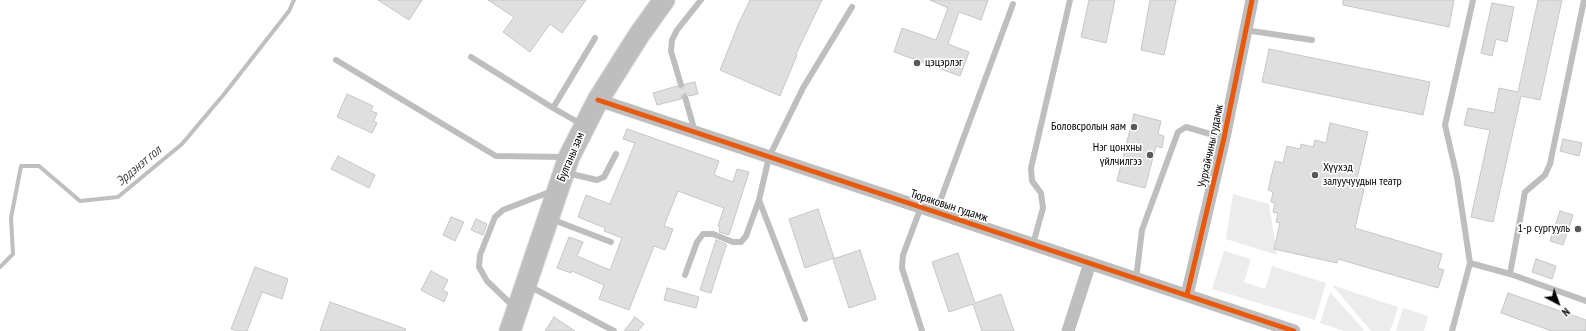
<!DOCTYPE html>
<html>
<head>
<meta charset="utf-8">
<style>
  body { margin:0 }
  #map { position:relative; width:1586px; height:331px; overflow:hidden; background:#fff; font-family:"PT Sans Narrow",sans-serif }
  canvas { display:block }
  .north { position:absolute; left:1538px; top:283px; width:40px; height:40px; -webkit-text-stroke:3px #fff; paint-order:stroke; rotate:139deg; font-size:11px; font-weight:700; line-height:16px; text-align:center; color:#000 }
  .north::after { content:''; display:block; margin:auto; width:14px; height:18px; background:#000; clip-path:polygon(50% 0,100% 100%,50% 72%,0 100%) }
</style>
</head>
<body>
<div id="map">
<canvas width="1586" height="331"></canvas>
<div class="north">N</div>
</div>
<script>
const ctx = document.querySelector('canvas').getContext('2d');
ctx.lineJoin = 'round';
function fill(path, color) { ctx.fillStyle = color; ctx.fill(path, 'evenodd'); }
const shape = rows => new Path2D(rows.map(r => 'M' + r).join(''));
function stroke(path, color, width, dash) { ctx.strokeStyle = color; ctx.lineWidth = width; ctx.lineCap = dash ? 'butt' : 'round'; ctx.setLineDash(dash || []); ctx.stroke(path); }
function write(font, color, halo, rows, align = 'center') {
  ctx.font = font + ' "PT Sans Narrow",sans-serif'; ctx.lineWidth = 3.5; ctx.setLineDash([]); ctx.textBaseline = 'middle'; ctx.strokeStyle = halo; ctx.fillStyle = color; for (const [text, x, y, turn = 0] of rows) {
    ctx.save(); ctx.translate(x, y); ctx.rotate((+turn || 0) * Math.PI / 180); ctx.textAlign = isNaN(turn) ? turn : align; if (halo) ctx.strokeText(text, 0, 0); ctx.fillText(text, 0, 0); ctx.restore();
  }
}
const green = shape([
  [1233,194,1269,204,1277,255,1226,239],
  [1224,251,1251,259,1244,282,1265,289,1272,266,1326,283,1315,320,1212,289],
  [1332,285,1398,307,1390,331,1371,331],
  [1330,292,1364,330,1364,331,1344,331,1320,323],
  [1403,308,1428,316,1424,331,1396,331]
]);
const stream = shape([
  [0,267,13,254,11,218,21,166,39,166,80,201,118,197,182,144,225,93,289,11,294,0]
]);
const building = shape([
  [378,0,422,0,409,20,378,0],
  [488,0,586,0,562,33,550,24,530,52,503,32,514,17,488,0],
  [750,0,822,0,796,54,797,55,780,96,720,70,738,25,750,0],
  [930,0,988,0,981,20,959,12,948,44,969,52,960,76,894,52,902,28,936,40,948,8,930,0],
  [1089,0,1115,0,1106,43,1081,37,1089,0],
  [1150,0,1176,0,1164,55,1141,50,1150,0],
  [1343,0,1454,0,1449,27,1343,5,1343,0],
  [1538,0,1562,0,1540,100,1521,96,1493,222,1471,217,1490,130,1464,125,1468,108,1494,113,1499,88,1518,92,1538,0],
  [1492,3,1514,7,1507,42,1496,39,1492,56,1481,53,1492,3],
  [1269,49,1430,82,1423,115,1262,82,1269,49],
  [695,82,698,94,689,96,688,94,684,93,682,94,681,99,657,105,653,93,677,86,682,89,684,88,685,84,695,82],
  [347,94,373,106,371,111,377,113,374,121,377,123,372,133,337,117,347,94],
  [1134,114,1161,121,1158,134,1164,136,1162,148,1156,146,1145,188,1117,181,1134,114],
  [1330,123,1368,132,1355,187,1364,189,1355,228,1442,254,1438,268,1444,270,1438,288,1338,259,1337,263,1274,249,1280,223,1276,222,1278,213,1273,212,1275,203,1271,202,1273,192,1268,190,1275,161,1283,163,1287,146,1300,149,1301,144,1313,147,1315,140,1326,143,1330,123],
  [627,129,719,161,714,175,733,182,737,169,749,172,729,235,719,232,720,227,718,226,724,208,678,191,664,226,673,229,665,250,654,246,629,310,599,299,604,285,572,271,571,273,557,268,569,237,583,242,577,256,610,270,622,238,604,231,605,228,578,217,586,195,610,204,635,143,623,139,627,129],
  [1563,139,1582,143,1579,156,1560,151,1563,139],
  [338,156,375,175,369,188,331,169,338,156],
  [818,209,834,258,805,268,789,219,818,209],
  [1560,211,1573,215,1563,245,1550,241,1560,211],
  [451,217,464,222,455,241,443,235,451,217],
  [476,219,487,224,483,235,471,230,476,219],
  [716,240,726,244,726,246,711,293,700,290,716,240],
  [860,250,876,299,849,308,833,259,860,250],
  [958,253,975,303,1001,294,1014,331,982,331,973,304,949,312,932,262,958,253],
  [1536,259,1556,266,1552,279,1532,272,1536,259],
  [255,267,288,279,282,299,262,292,247,331,237,331,231,329,255,267],
  [431,271,448,280,443,290,448,293,444,302,421,290,431,271],
  [667,288,699,297,696,308,664,300,667,288],
  [1508,293,1586,320,1586,331,1552,331,1501,313,1508,293],
  [330,302,406,329,405,331,320,331,330,302],
  [554,317,575,331,545,331,554,317],
  [635,317,644,324,638,331,624,331,635,317]
]);
const service = shape([
  [1245,30,1312,40],
  [471,57,553,108,583,125],
  [336,60,496,156,565,157],
  [681,85,671,51,672,40,677,30,701,0],
  [685,97,695,132],
  [553,108,595,38],
  [567,173,597,180,604,177,616,154],
  [759,200,805,319],
  [921,207,903,255,902,268,922,331],
  [936,212,1013,4],
  [551,219,611,242],
  [1033,244,1043,208,1041,193,1032,181,1031,168,1070,0],
  [1470,263,1457,177,1445,125,1473,0],
  [1510,274,1525,192,1545,175,1550,164,1584,0],
  [685,275,697,242,703,234,713,234,733,242,741,242,746,236,759,200,769,157,803,88,852,7],
  [1136,279,1142,230,1178,132,1186,127,1224,138],
  [529,286,614,331],
  [514,307,487,281,479,267,480,255,495,217,503,210,552,191],
  [1452,331,1470,263,1510,274,1586,301]
]);
const minor = shape([
  [598,100,1294,331],
  [1187,295,1224,138,1252,0],
  [1068,331,1090,263]
]);
const trunk = shape([
  [510,331,569,157,598,100,639,35,664,0]
]);
const cycleway = shape([
  [598,100,1294,331],
  [1187,295,1224,138,1252,0]
]);
const markers = [
  [917,63,4,"#595959"],
  [1134,127,4,"#595959"],
  [1150,155,4,"#595959"],
  [1315,175,4,"#595959"],
  [1578,229,4,"#595959"]
];
const poiNames = [
  ["цэцэрлэг",925,63,"left"],
  ["Боловсролын яам",1126,127],
  ["Нэг цонхны",1142,148],
  ["үйлчилгээ",1142,162],
  ["Хүүхэд",1323,168,"left"],
  ["залуучуудын театр",1323,182,"left"],
  ["1-р сургууль",1570,229]
];
const streetNames = [
  ["Уурхайчины гудамж",1211,146,-78],
  ["Булганы зам",571,157,-67],
  ["Тюряковын гудамж",949,206,18]
];
const waterNames = [
  ["Эрдэнэт гол",139,166,-40]
];
fill(green, '#ececec');
stroke(stream, '#bfbfbf', 4);
fill(building, '#dfdfdf');
stroke(building, '#c7c7c7', 1);
stroke(trunk, '#dbdbdb', 23);
stroke(service, '#bebebe', 6);
stroke(minor, '#bebebe', 13);
stroke(trunk, '#bebebe', 21);
stroke(cycleway, '#e8590c', 5);
for (const [x, y, r, color] of markers) { const dot = new Path2D(); dot.arc(x, y, r, 0, 2 * Math.PI); ctx.fillStyle = color; ctx.fill(dot); stroke(dot, '#fff', 1.5); }
write('12px', '#000', '#fff', poiNames, 'right');
write('12px', '#000', '#fff', streetNames);
write('italic 13px', '#444', '#fff', waterNames);
</script>
</body>
</html>
